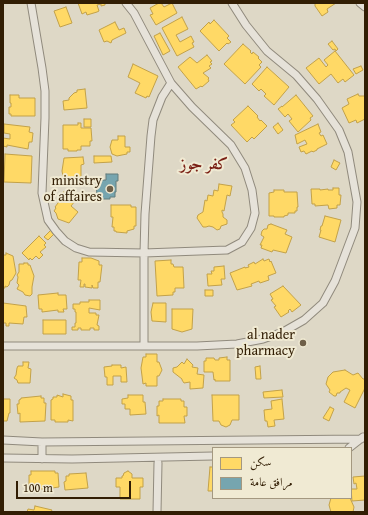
<!DOCTYPE html>
<html>
<head>
<meta charset="utf-8">
<style>
  body { margin:0 }
  #map { position:relative; width:368px; height:515px; overflow:hidden; background:#ded8c6; font-family:"Gentium Book Plus",Amiri,serif }
  canvas { display:block }
  .frame { position:absolute; inset:0; border:4px solid #321e04; pointer-events:none }
  .legend { position:absolute; left:212px; top:447px; width:140px; height:52px; box-sizing:border-box; background:#f0ead3; border:1px solid #a49880; margin:0; padding:5px 7px; list-style:none; font-size:12px; color:#321e04 }
  .legend li { display:flex; align-items:center; gap:8px; height:20px }
  .legend b { width:20px; border:1px solid #a49880 }
  .scale { position:absolute; left:16px; top:481px; width:115px; height:18px; box-sizing:border-box; border:2px solid #321e04; border-top:0; padding-left:5px; font-size:12px; line-height:14px; white-space:nowrap; color:#321e04; -webkit-text-stroke:3px #f0ead3; paint-order:stroke }
</style>
</head>
<body>
<div id="map">
<canvas width="368" height="515"></canvas>
<div class="frame"></div>
<ul class="legend">
<li><b style="height:11px;background:#ffd966"></b>سكن</li>
<li><b style="height:11px;background:#76a5af"></b>مرافق عامة</li>
</ul>
<div class="scale">100 m</div>
</div>
<script>
const ctx = document.querySelector('canvas').getContext('2d');
ctx.lineJoin = 'round';
function fill(path, color) { ctx.fillStyle = color; ctx.fill(path, 'evenodd'); }
const shape = rows => new Path2D(rows.map(r => 'M' + r).join(''));
function stroke(path, color, width, dash) { ctx.strokeStyle = color; ctx.lineWidth = width; ctx.lineCap = dash ? 'butt' : 'round'; ctx.setLineDash(dash || []); ctx.stroke(path); }
function write(font, color, halo, rows, align = 'center') {
  ctx.font = font + ' "Gentium Book Plus",Amiri,serif'; ctx.lineWidth = 4; ctx.setLineDash([]); ctx.textBaseline = 'middle'; ctx.strokeStyle = halo; ctx.fillStyle = color; for (const [text, x, y, turn = 0] of rows) {
    ctx.save(); ctx.translate(x, y); ctx.rotate((+turn || 0) * Math.PI / 180); ctx.textAlign = isNaN(turn) ? turn : align; if (halo) ctx.strokeText(text, 0, 0); ctx.fillText(text, 0, 0); ctx.restore();
  }
}
const homes = shape([
  [78,3,105,3,105,5,101,6,101,4,97,5,99,11,97,12,87,15,86,12,82,14,78,3],
  [159,3,161,3,164,7,172,3,177,13,156,25,150,15,153,14,150,8,159,3],
  [315,3,336,3,327,9,328,12,322,16,315,6,315,3],
  [66,7,72,23,60,27,54,11,66,7],
  [182,17,188,29,176,35,180,42,191,36,194,42,192,43,194,47,177,56,162,28,182,17],
  [214,20,229,36,227,38,231,42,228,44,227,43,219,51,200,31,209,22,210,24,214,20],
  [115,22,119,30,124,28,126,33,112,40,111,43,107,41,104,42,99,30,115,22],
  [160,33,170,51,163,55,154,36,160,33],
  [332,41,338,49,336,51,335,49,333,50,328,44,332,41],
  [243,44,251,51,250,52,252,54,253,52,259,57,258,58,262,62,259,65,261,67,245,84,224,64,243,44],
  [335,51,354,75,345,82,343,79,338,83,331,74,319,84,306,68,319,58,326,67,328,65,324,60,335,51],
  [207,55,212,61,210,62,212,64,209,66,211,68,203,73,209,78,208,79,209,81,202,87,201,86,196,89,178,67,190,57,197,63,207,55],
  [133,64,158,76,149,97,147,96,146,98,135,93,140,83,128,77,133,64],
  [361,66,363,70,356,74,353,69,361,66],
  [267,67,289,87,274,105,264,96,266,94,261,89,259,91,252,84,267,67],
  [85,89,87,108,64,110,63,101,69,100,69,98,74,93,77,92,77,90,85,89],
  [358,94,359,96,365,96,365,119,357,123,356,120,349,123,342,108,349,104,347,99,358,94],
  [10,95,19,95,19,98,35,98,35,116,11,116,11,114,9,114,9,107,11,107,11,103,10,103,10,95],
  [296,95,313,116,310,118,311,120,298,132,289,121,292,119,288,114,285,117,278,109,282,106,282,107,296,95],
  [248,106,258,116,257,117,260,121,261,120,267,126,254,139,252,137,247,142,231,125,235,122,233,120,248,106],
  [84,119,91,119,91,127,84,127,84,119],
  [78,123,81,123,81,128,91,128,92,141,90,141,90,146,81,146,81,150,77,150,77,151,68,151,68,149,63,149,63,125,78,125,78,123],
  [278,123,283,130,278,134,273,127,278,123],
  [4,124,30,127,29,132,33,133,32,142,29,142,28,149,7,145,7,147,3,146,3,138,10,139,10,134,4,133,4,124],
  [318,124,321,132,319,133,321,136,323,135,327,144,317,149,317,150,313,152,312,151,306,154,304,151,301,152,299,147,307,144,305,140,297,144,295,135,318,124],
  [118,136,125,136,125,147,130,147,130,152,127,152,127,154,117,156,112,154,110,147,112,140,118,140,118,136],
  [5,154,32,156,31,183,4,182,5,154],
  [94,156,111,156,112,162,94,163,94,156],
  [83,157,84,164,81,165,81,177,83,178,82,183,69,184,64,182,62,171,64,158,83,157],
  [334,160,340,163,336,170,331,167,334,160],
  [219,184,232,186,230,196,227,195,224,211,222,210,222,212,223,214,223,217,227,220,227,224,221,226,220,229,217,230,213,227,209,226,206,227,203,227,197,218,198,215,203,212,205,200,207,201,208,195,213,196,214,190,218,191,219,184],
  [333,188,339,188,339,195,341,195,340,205,337,205,337,208,329,209,328,205,315,206,315,204,312,204,311,189,320,189,320,190,328,189,328,190,333,190,333,188],
  [274,190,284,190,284,192,297,192,298,207,297,207,297,211,295,211,295,213,288,213,288,215,284,216,284,217,274,217,274,216,269,216,269,193,274,192,274,190],
  [64,192,67,195,68,193,71,195,74,192,79,196,71,206,78,212,69,223,58,219,56,213,54,211,56,208,55,207,61,199,60,194,64,192],
  [111,205,131,205,131,207,136,207,136,226,134,226,134,229,127,231,127,233,116,232,116,231,114,231,114,227,112,227,113,217,111,217,111,205],
  [325,216,341,220,335,242,319,237,321,230,320,230,321,226,322,226,325,216],
  [271,224,287,230,285,234,292,237,286,253,273,250,272,252,261,248,262,245,260,245,264,237,261,235,262,231,264,229,267,229,268,225,271,224],
  [51,230,55,233,48,240,44,237,51,230],
  [39,236,46,243,44,245,46,247,40,252,43,255,39,259,36,256,32,260,30,258,29,260,22,253,39,236],
  [6,253,13,256,16,273,12,280,10,281,9,285,7,287,5,286,5,288,3,288,3,255,6,255,6,253],
  [82,258,91,258,99,261,99,265,102,265,100,282,98,282,98,288,93,288,92,285,92,288,85,287,85,284,84,284,84,287,80,287,81,280,78,280,79,262,82,262,82,258],
  [263,259,264,261,269,259,270,262,271,261,276,273,268,276,269,280,260,283,259,281,251,284,252,286,237,290,230,273,245,267,245,268,249,267,248,265,254,262,255,264,263,259],
  [171,260,171,264,173,264,174,267,183,267,184,288,175,288,175,292,173,292,173,295,157,296,155,261,171,260],
  [24,263,28,263,28,265,30,265,34,276,32,287,32,294,30,296,25,295,23,292,17,289,19,285,17,283,18,277,17,275,19,272,19,264,24,264,24,263],
  [224,266,225,279,221,279,222,285,208,286,207,274,212,274,211,271,214,271,214,267,224,266],
  [283,286,301,305,292,312,290,309,288,311,289,312,281,317,274,307,276,306,271,300,273,299,270,294,283,286],
  [205,290,213,290,213,296,205,296,205,290],
  [58,293,58,295,66,295,67,309,63,309,64,312,58,312,58,310,42,312,42,309,39,309,38,295,58,293],
  [89,300,100,300,100,310,89,308,89,313,96,313,96,315,99,315,97,325,99,326,99,330,94,330,94,328,90,328,90,330,81,330,81,328,78,328,78,330,72,330,72,327,75,327,75,323,76,323,76,312,75,312,75,309,73,309,73,304,80,304,80,302,89,302,89,300],
  [3,303,26,306,27,317,24,317,23,324,9,323,9,326,6,326,6,323,3,323,3,303],
  [153,303,166,303,166,322,152,321,151,312,153,303],
  [172,309,193,309,192,329,182,332,172,329,172,309],
  [43,320,66,320,66,334,43,334,43,320],
  [146,354,157,354,157,362,159,362,162,370,159,376,157,376,157,386,146,386,146,383,143,384,141,368,143,357,146,357,146,354],
  [227,357,227,360,230,360,230,381,215,381,215,379,214,380,213,372,204,372,204,361,206,361,206,358,214,358,215,360,219,360,219,358,227,357],
  [187,359,193,365,192,367,198,368,197,374,204,375,203,388,190,389,190,382,184,383,182,380,182,379,173,372,173,368,177,367,182,362,184,364,187,359],
  [23,362,29,362,28,368,31,369,30,383,18,383,17,380,14,378,16,375,17,368,18,366,23,366,23,362],
  [112,365,121,365,121,368,126,367,127,382,121,382,121,376,113,376,113,385,107,385,107,377,105,377,104,367,112,366,112,365],
  [260,366,261,379,256,379,255,367,260,366],
  [345,370,353,375,358,373,363,379,365,379,365,388,355,408,344,402,350,390,346,388,340,392,340,393,337,393,336,396,334,396,329,392,330,390,326,384,328,377,333,372,345,370],
  [282,390,283,397,264,398,263,392,282,390],
  [63,394,71,396,71,400,73,400,73,421,68,420,68,422,55,422,55,420,51,420,51,400,53,399,53,397,57,397,57,395,63,397,63,394],
  [128,395,143,395,143,402,145,402,146,414,130,415,130,409,125,409,125,404,122,404,122,399,128,398,128,395],
  [212,395,239,395,239,420,232,420,230,425,226,427,221,425,219,421,213,421,212,395],
  [41,396,41,398,44,398,44,403,46,403,45,421,20,422,20,413,18,414,17,404,19,404,19,400,21,399,21,398,41,396],
  [3,399,10,399,10,413,9,413,7,421,3,421,3,399],
  [163,399,181,399,181,401,184,401,184,407,187,407,187,416,184,416,185,423,159,423,159,415,157,416,157,406,159,406,159,401,163,401,163,399],
  [282,399,284,419,274,420,275,426,268,427,267,421,265,421,264,410,272,409,271,401,282,399],
  [330,407,334,409,329,421,323,418,330,407],
  [210,467,213,467,213,491,208,491,210,467],
  [31,471,55,471,55,473,58,473,59,487,52,488,52,489,36,489,36,488,29,488,29,475,31,475,31,471],
  [128,471,132,474,132,478,143,478,143,487,140,487,140,499,120,499,120,487,116,487,116,478,122,478,122,476,123,476,124,473,128,471],
  [86,473,88,488,65,490,64,482,66,481,66,476,69,476,69,474,86,473],
  [365,476,365,500,352,501,351,489,357,489,356,483,354,484,353,477,365,476],
  [331,498,350,498,354,507,353,512,331,512,329,505,331,498],
  [35,506,52,510,51,512,27,512,28,509,34,510,35,506]
]);
const public = shape([
  [106,174,118,174,118,181,116,181,116,192,115,192,115,197,110,197,110,199,98,199,98,196,97,196,96,180,106,180,106,174]
]);
const minor = shape([
  [31,3,42,68,45,91,45,118,42,193,48,220,56,231,65,241,76,248,89,252,144,253,227,250,242,242,251,228,255,213,252,190,245,168,231,145,192,107,171,83,134,13,126,3],
  [360,3,365,7],
  [144,345,144,253,145,214,151,136,153,120,162,97,171,83],
  [3,346,197,346,237,344,263,339,283,332,304,320,323,303,335,281,355,228,357,202,348,152,339,130,317,99,296,75,267,51,246,25,232,3],
  [3,440,42,442,361,439],
  [42,442,42,459],
  [349,448,363,437],
  [3,458,72,459,213,456],
  [157,512,158,463]
]);
const markers = [
  [110,189,4,"#6e5f48"],
  [303,343,4,"#6e5f48"]
];
const poiNames = [
  ["ministry",102,181],
  ["of affaires",102,197],
  ["al nader",295,335],
  ["pharmacy",295,351]
];
const quarterNames = [
  ["كفر جوز",204,165]
];
fill(homes, '#ffd966');
stroke(homes, '#c2a149', 1);
fill(public, '#76a5af');
stroke(public, '#627c7c', 1);
stroke(minor, '#908a7d', 9);
stroke(minor, '#e6e2d9', 7);
for (const [x, y, r, color] of markers) { const dot = new Path2D(); dot.arc(x, y, r, 0, 2 * Math.PI); ctx.fillStyle = color; ctx.fill(dot); stroke(dot, '#f0ead3', 1.5); }
write('14px', '#321e04', '#f0ead3', poiNames, 'right');
write('bold 16px', '#7a1f14', '#f0ead3', quarterNames);
</script>
</body>
</html>
